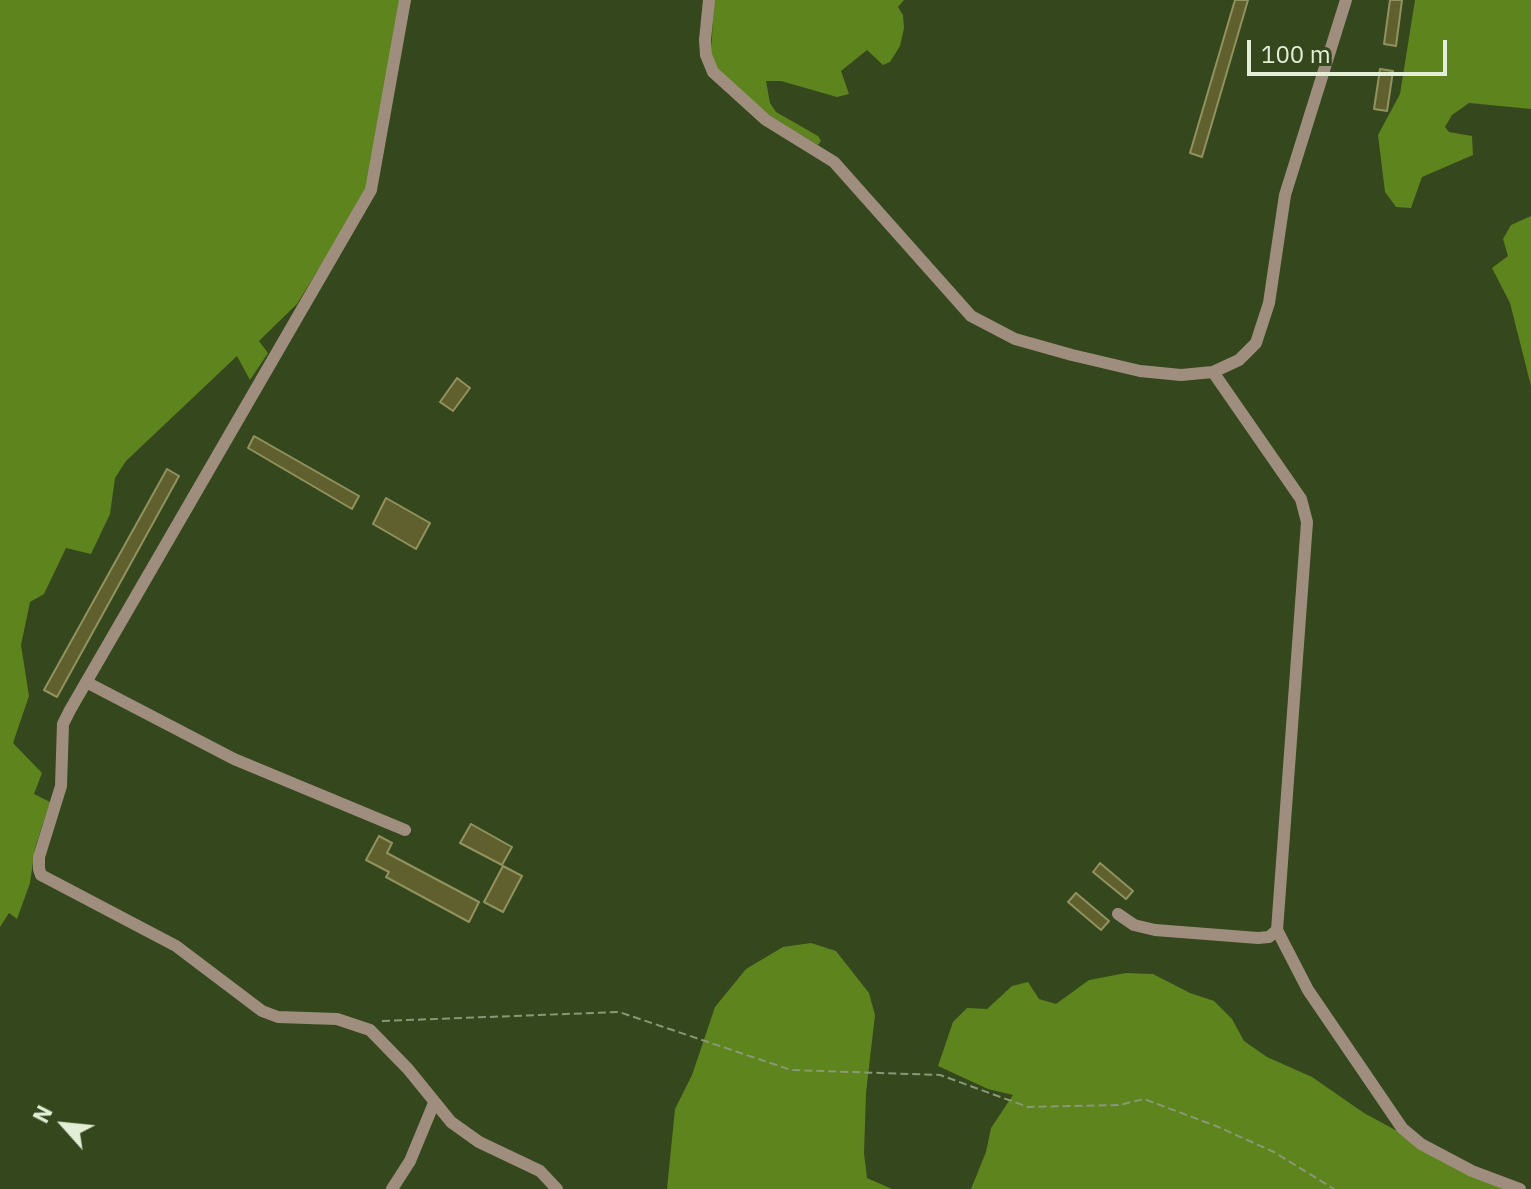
<!DOCTYPE html>
<html>
<head>
<meta charset="utf-8">
<style>
  body { margin:0 }
  #map { position:relative; width:1531px; height:1189px; overflow:hidden; background:#35471c; font-family:"IBM Plex Sans",sans-serif }
  canvas { display:block }
  .north { position:absolute; left:24px; top:1085px; width:80px; height:80px; -webkit-text-stroke:6px #35471c; paint-order:stroke; rotate:297deg; font-size:22px; font-weight:700; line-height:32px; text-align:center; color:#e2eed6 }
  .north::after { content:''; display:block; margin:auto; width:28px; height:36px; background:#e2eed6; clip-path:polygon(50% 0,100% 100%,50% 72%,0 100%) }
  .scale { position:absolute; left:1247px; top:40px; width:200px; height:36px; box-sizing:border-box; border:4px solid #e2eed6; border-top:0; padding-left:10px; font-size:24px; line-height:28px; white-space:nowrap; color:#e2eed6; -webkit-text-stroke:6px #35471c; paint-order:stroke }
</style>
</head>
<body>
<div id="map">
<canvas width="1531" height="1189"></canvas>
<div class="north">N</div>
<div class="scale">100 m</div>
</div>
<script>
const ctx = document.querySelector('canvas').getContext('2d');
ctx.lineJoin = 'round';
function fill(path, color) { ctx.fillStyle = color; ctx.fill(path, 'evenodd'); }
const shape = rows => new Path2D(rows.map(r => 'M' + r).join(''));
function stroke(path, color, width, dash) { ctx.strokeStyle = color; ctx.lineWidth = width; ctx.lineCap = dash ? 'butt' : 'round'; ctx.setLineDash(dash || []); ctx.stroke(path); }
const forest = shape([
  [0,0,400,0,371,175,363,196,297,304,259,341,268,353,250,380,237,356,126,461,115,478,110,514,91,554,66,548,44,594,30,602,21,645,29,696,13,743,42,773,34,794,50,802,35,848,30,883,17,919,9,913,0,927],
  [714,0,904,0,898,7,903,15,904,28,900,46,890,62,883,65,867,50,841,71,849,94,837,97,781,81,766,81,770,103,776,112,818,136,821,141,818,145,772,117,718,72,711,56],
  [1415,0,1531,0,1531,109,1469,103,1452,115,1445,127,1449,132,1472,136,1473,155,1422,177,1411,208,1396,207,1385,192,1378,135,1400,94],
  [1531,216,1531,386,1510,303,1492,268,1508,256,1503,239,1511,225],
  [811,943,836,951,869,993,875,1015,866,1093,864,1153,867,1178,892,1189,667,1189,675,1109,692,1075,715,1007,746,969,783,947],
  [1126,973,1153,974,1190,993,1214,1001,1232,1019,1244,1041,1267,1057,1312,1077,1364,1113,1504,1189,971,1189,986,1152,991,1128,1013,1095,988,1089,938,1066,953,1022,967,1008,987,1009,1012,986,1028,982,1039,999,1056,1004,1089,980]
]);
const building = shape([
  [1235,0,1248,0,1202,157,1190,153,1235,0],
  [1390,0,1402,0,1396,46,1384,44,1390,0],
  [1380,69,1393,71,1387,111,1374,109,1380,69],
  [457,378,470,388,453,411,440,402,457,378],
  [254,436,359,496,352,509,248,448,254,436],
  [167,469,179,476,57,697,44,690,167,469],
  [386,498,430,523,416,549,373,524,386,498],
  [471,824,512,847,502,865,460,843,471,824],
  [379,836,392,843,387,853,479,902,469,922,386,877,389,872,366,860,379,836],
  [1100,863,1133,891,1126,899,1093,872,1100,863],
  [503,866,522,876,503,912,484,902,503,866],
  [1076,893,1109,921,1101,930,1068,902,1076,893]
]);
const path = shape([
  [382,1021,619,1012,791,1070,940,1075,1028,1107,1119,1105,1144,1099,1216,1126,1274,1152,1334,1189]
]);
const street = shape([
  [405,0,371,190,70,710,63,724,61,786,39,857,39,869,41,875,176,946,262,1011,278,1017,337,1019,370,1030,408,1069,451,1122,479,1142,540,1171,557,1189],
  [709,0,705,40,706,55,713,72,766,120,834,162,971,316,1015,339,1072,355,1140,371,1181,375,1213,372,1239,360,1256,343,1269,303,1285,195,1346,0],
  [86,682,234,759,405,830],
  [1118,914,1134,925,1155,930,1258,938,1269,937,1277,930,1307,522,1301,499,1213,372],
  [1277,930,1308,990,1402,1128,1421,1144,1472,1171,1520,1189],
  [392,1189,410,1161,434,1103]
]);
fill(forest, '#5e841e');
fill(building, '#60602e');
stroke(building, '#91925e', 2);
stroke(path, '#899876', 2, [8, 4]);
stroke(street, '#9f8e7d', 12);
</script>
</body>
</html>
